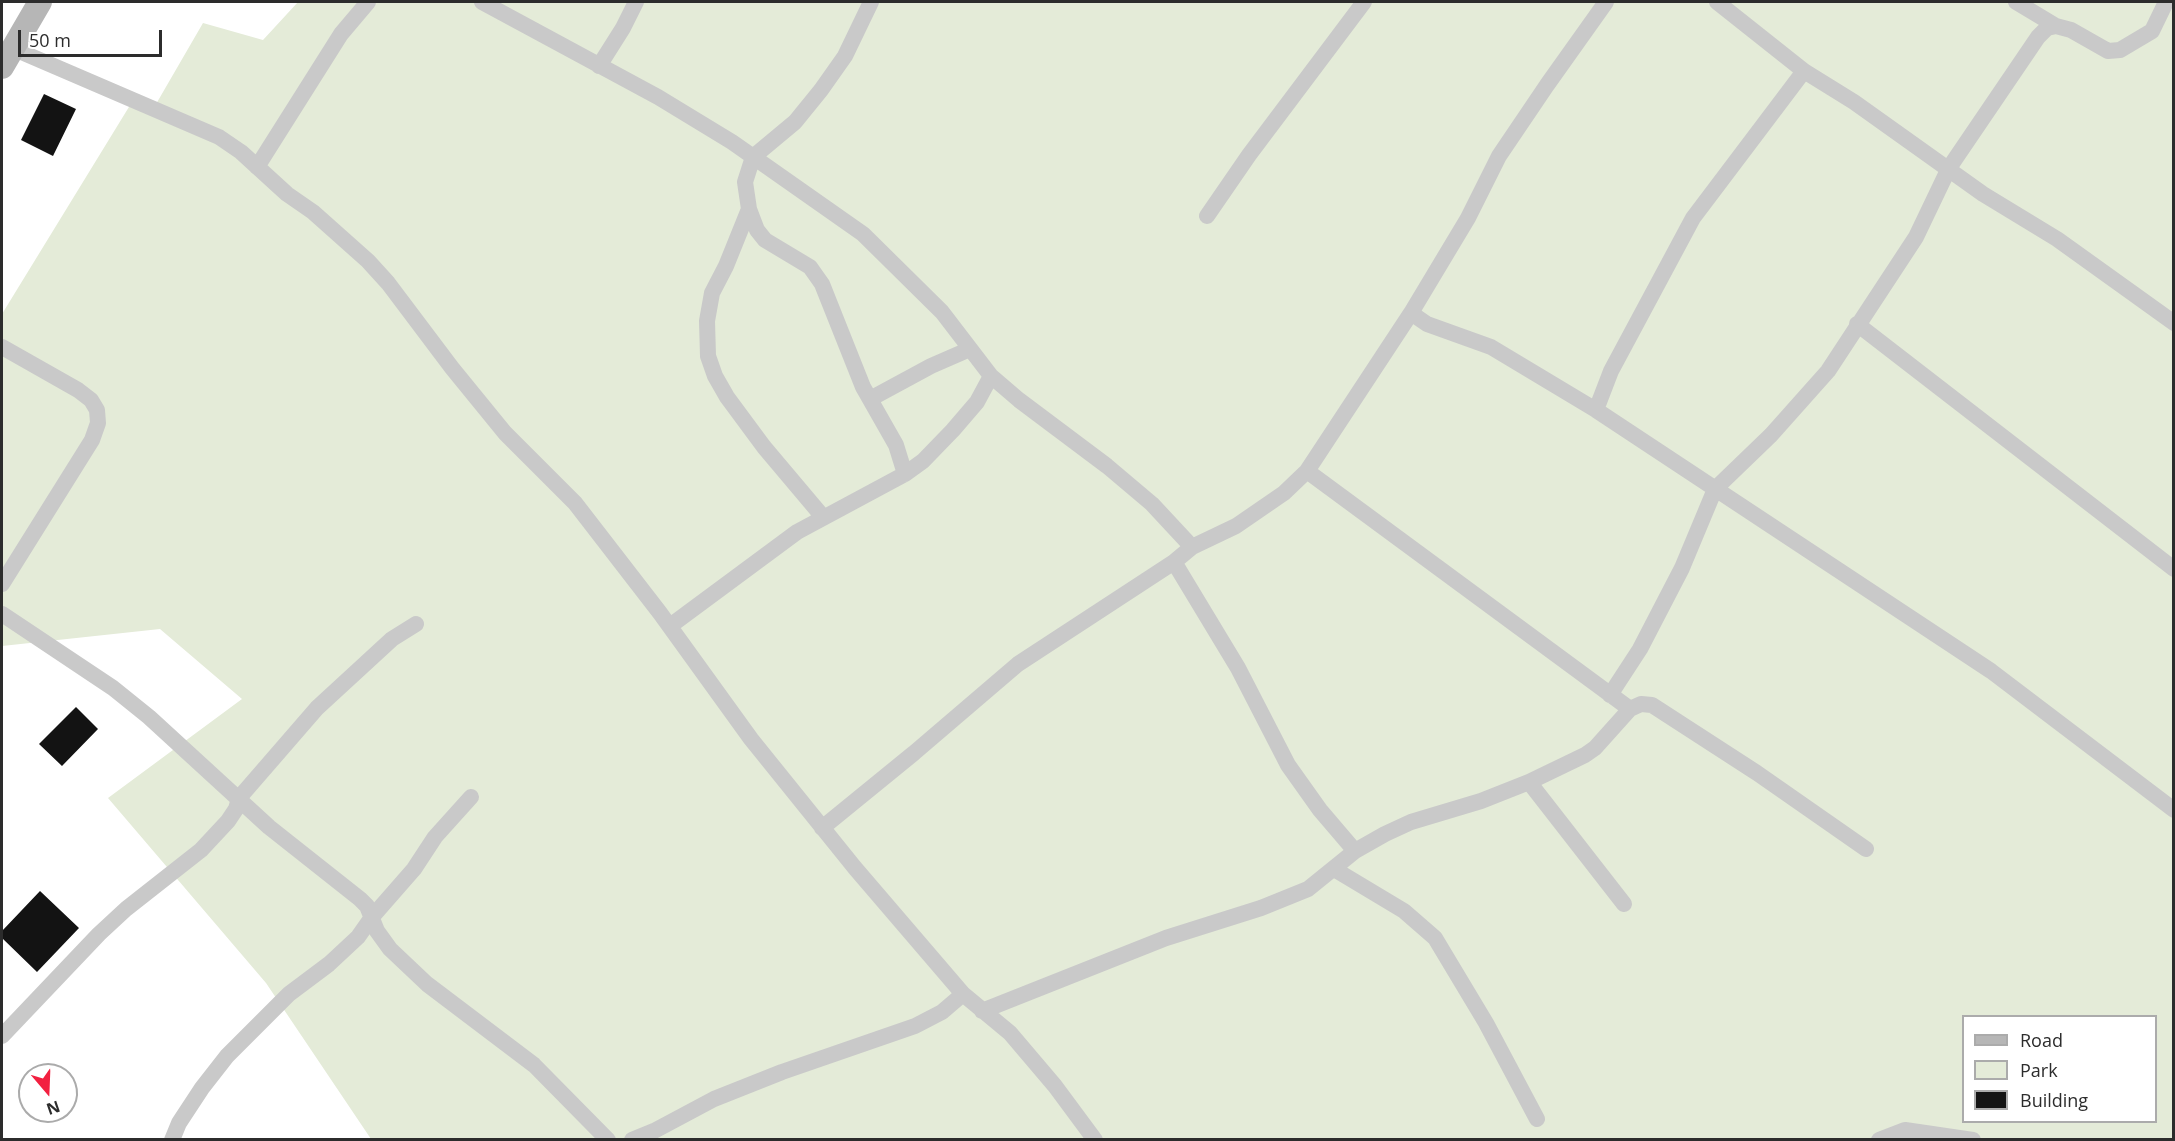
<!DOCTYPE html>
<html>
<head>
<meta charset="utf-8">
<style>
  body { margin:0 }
  #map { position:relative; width:2175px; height:1141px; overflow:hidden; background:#fff; font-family:"Open Sans",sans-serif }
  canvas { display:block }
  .frame { position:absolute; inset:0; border:3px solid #2c2c2c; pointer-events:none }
  .legend { position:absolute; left:1962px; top:1015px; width:195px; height:108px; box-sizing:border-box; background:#fff; border:2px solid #ababab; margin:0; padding:8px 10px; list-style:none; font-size:18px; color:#2c2c2c }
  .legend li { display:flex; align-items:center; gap:12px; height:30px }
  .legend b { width:30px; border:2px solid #ababab }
  .north { position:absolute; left:18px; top:1063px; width:60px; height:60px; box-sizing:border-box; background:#fff; border:2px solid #ababab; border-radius:50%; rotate:161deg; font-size:16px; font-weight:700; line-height:24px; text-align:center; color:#2c2c2c }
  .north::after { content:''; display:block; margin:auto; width:21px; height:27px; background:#f22040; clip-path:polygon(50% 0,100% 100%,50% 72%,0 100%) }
  .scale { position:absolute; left:18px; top:30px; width:144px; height:27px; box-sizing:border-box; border:3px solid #2c2c2c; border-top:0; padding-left:8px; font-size:18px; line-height:21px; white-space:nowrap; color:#2c2c2c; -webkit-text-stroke:4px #fff; paint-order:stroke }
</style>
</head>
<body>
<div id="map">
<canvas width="2175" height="1141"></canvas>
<div class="frame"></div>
<ul class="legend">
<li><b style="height:8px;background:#b6b6b6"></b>Road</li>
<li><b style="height:16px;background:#e4ebd8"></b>Park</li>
<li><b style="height:16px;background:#131313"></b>Building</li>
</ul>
<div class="north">N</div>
<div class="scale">50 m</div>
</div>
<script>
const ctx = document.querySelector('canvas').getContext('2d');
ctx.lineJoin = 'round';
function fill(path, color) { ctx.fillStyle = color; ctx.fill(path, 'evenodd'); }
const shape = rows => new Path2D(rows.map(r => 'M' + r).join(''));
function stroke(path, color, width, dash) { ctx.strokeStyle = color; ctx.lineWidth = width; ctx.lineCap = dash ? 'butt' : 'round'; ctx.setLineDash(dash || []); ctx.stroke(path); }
const green = shape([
  [298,2,2173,2,2173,1139,371,1139,266,983,108,798,242,699,160,629,2,646,2,314,132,102,152,111,203,23,263,40],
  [1964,1016,2156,1016,2156,1122,1964,1122]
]);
const building = shape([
  [44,94,76,109,53,156,21,140],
  [76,707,98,729,62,766,39,744],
  [40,891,79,928,37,972,2,938,2,931]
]);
const street = shape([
  [482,2,658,97,732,142,863,234,942,312,991,376,1019,400,1107,466,1152,504,1192,547],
  [1606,2,1547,85,1499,156,1468,218,1411,313,1427,324,1491,347,1596,410,1991,671,2174,810],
  [1717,2,1804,71,1854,102,1983,194,2057,239,2174,323],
  [2016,2,2056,26],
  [12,48,219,137,241,152,287,194,313,212,368,261,388,283,452,368,505,433,575,503,660,613,751,739,855,868,963,994,1010,1033,1055,1086,1095,1140],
  [599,66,623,28,636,2],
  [257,167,341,34,368,2],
  [749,209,726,266,712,293,707,321,708,356,715,376,727,397,764,447,823,517],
  [1207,216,1249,155,1364,2],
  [1857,324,2174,569],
  [2,347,78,390,91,400,97,410,98,423,92,440,2,584],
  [870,399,931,366,970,349],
  [1596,410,1611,371,1693,218,1804,71],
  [1307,471,1411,313],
  [905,474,923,461,953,430,977,402,991,376],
  [1174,562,1238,668,1288,765,1320,810,1355,851],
  [2,614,113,688,149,717,269,827,360,899,367,906,377,931,390,949,427,984,534,1065,608,1140],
  [670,626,797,532,905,474,896,445,863,387,822,284,810,267,765,240,757,230,749,209,745,182,753,157,795,122,821,90,845,56,871,2],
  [1610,695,1640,649,1682,568,1715,489,1771,435,1828,371,1916,237,1949,168,2038,37,2047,28,2056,26,2071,30,2108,51,2120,50,2152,31,2166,2],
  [1529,782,1624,904],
  [822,828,914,753,1018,664,1174,562,1192,547,1236,526,1284,493,1307,471,1630,709],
  [1334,869,1404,911,1435,938,1486,1023,1537,1119],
  [982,1011,1166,938,1261,908,1308,889,1355,851,1385,834,1411,822,1481,801,1529,782,1585,755,1595,748,1630,709,1641,704,1652,705,1757,773,1866,849],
  [2,1036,99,934,126,909,201,850,228,821,236,809,239,798,317,708,392,639,416,624],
  [172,1140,179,1123,202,1088,227,1056,289,994,329,964,358,937,372,917,414,869,435,837,471,797],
  [632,1140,654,1131,714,1099,782,1072,915,1026,942,1012,963,994],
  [1879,1140,1905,1130,1973,1140]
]);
const secondary = shape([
  [2,67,40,2]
]);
fill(green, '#e4ebd8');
fill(building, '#131313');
stroke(street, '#c9c9c9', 16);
stroke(secondary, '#b6b6b6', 24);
</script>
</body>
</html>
